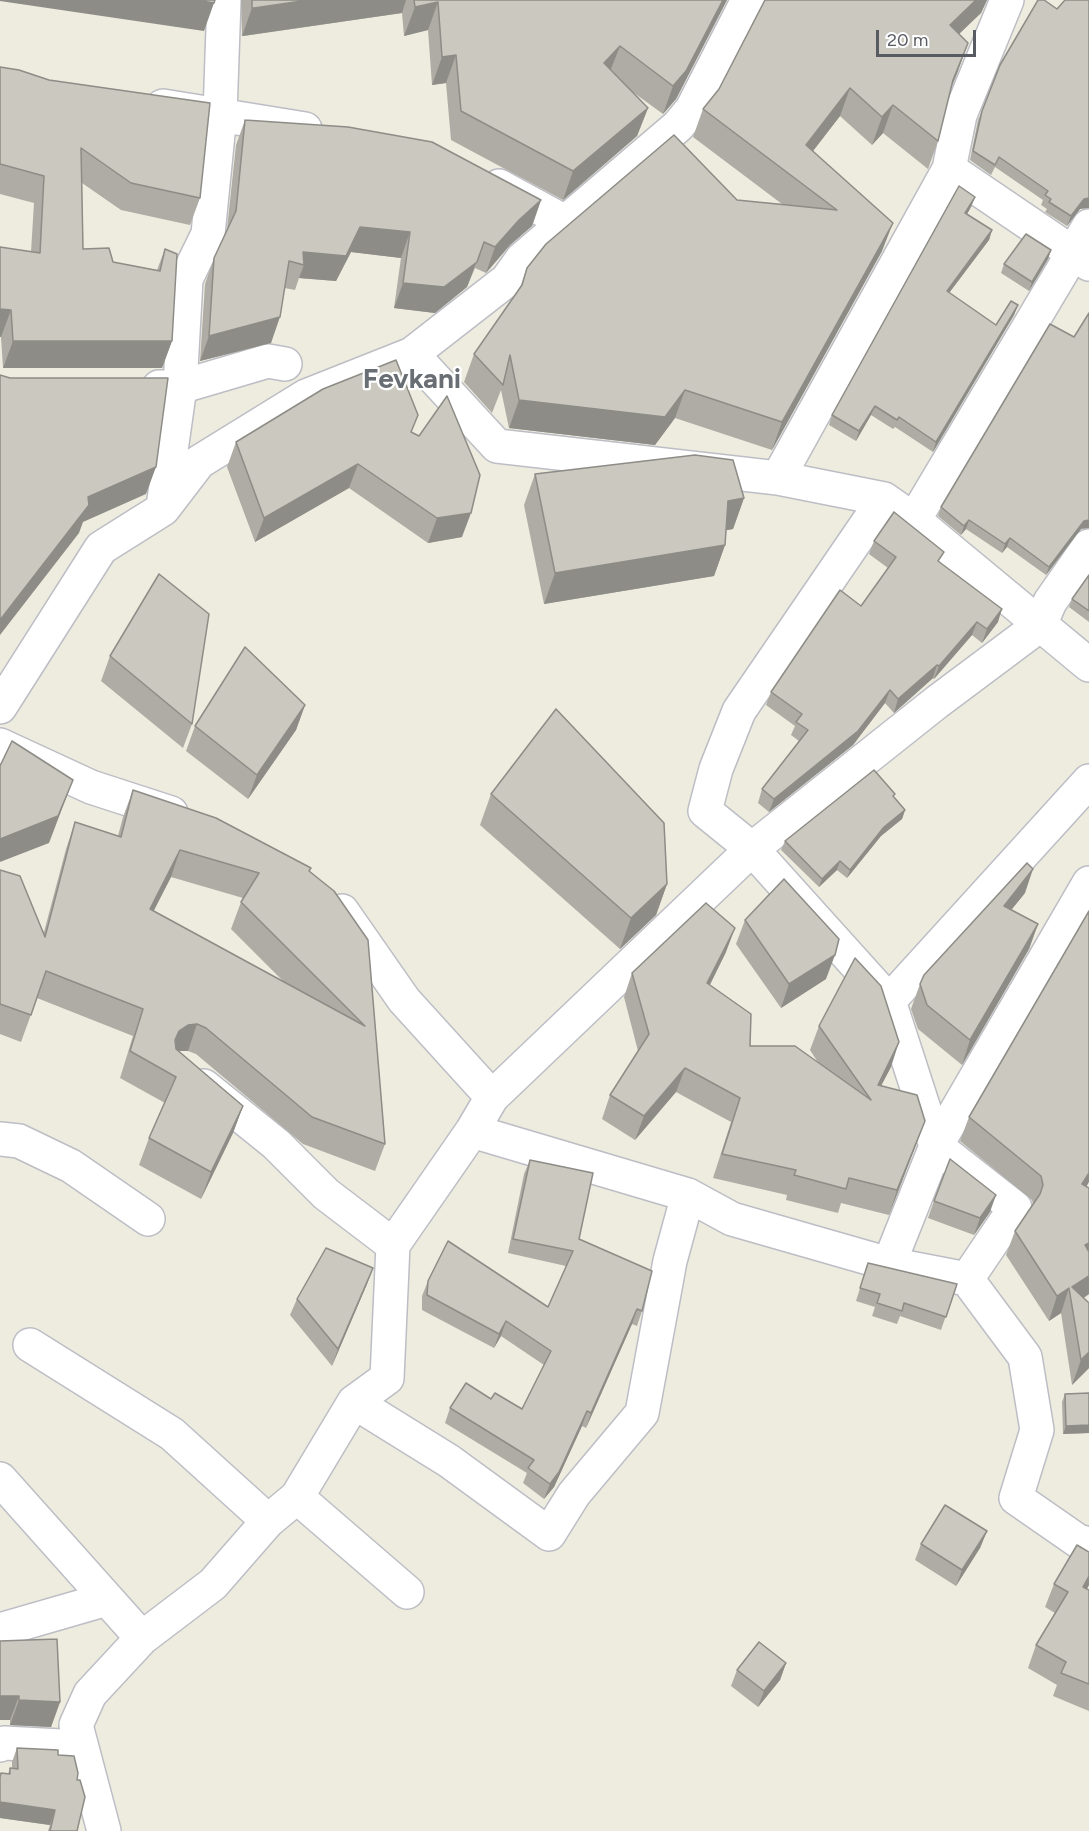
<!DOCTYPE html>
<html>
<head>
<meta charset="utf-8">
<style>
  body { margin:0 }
  #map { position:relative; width:1089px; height:1831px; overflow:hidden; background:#edecdf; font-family:Figtree,sans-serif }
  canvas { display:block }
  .scale { position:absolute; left:876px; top:30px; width:100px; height:27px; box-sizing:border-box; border:3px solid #585b62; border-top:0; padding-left:8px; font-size:18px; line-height:21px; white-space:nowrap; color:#585b62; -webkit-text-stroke:4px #fff; paint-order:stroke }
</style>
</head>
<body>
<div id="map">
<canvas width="1089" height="1831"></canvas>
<div class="scale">20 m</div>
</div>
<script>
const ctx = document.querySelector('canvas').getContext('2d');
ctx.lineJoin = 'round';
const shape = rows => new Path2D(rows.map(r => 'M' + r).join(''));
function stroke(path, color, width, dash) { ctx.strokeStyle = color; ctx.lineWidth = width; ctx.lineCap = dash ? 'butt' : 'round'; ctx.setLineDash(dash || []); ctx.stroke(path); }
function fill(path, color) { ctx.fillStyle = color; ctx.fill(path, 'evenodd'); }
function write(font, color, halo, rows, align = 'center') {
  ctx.font = font + ' Figtree,sans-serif'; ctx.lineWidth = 4.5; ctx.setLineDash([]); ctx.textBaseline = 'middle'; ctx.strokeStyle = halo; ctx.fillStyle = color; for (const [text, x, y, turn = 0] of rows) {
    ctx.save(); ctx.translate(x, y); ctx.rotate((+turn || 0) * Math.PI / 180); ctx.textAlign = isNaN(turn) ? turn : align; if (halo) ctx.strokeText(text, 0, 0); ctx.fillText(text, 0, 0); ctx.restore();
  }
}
const minor = shape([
  [163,106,305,129],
  [949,169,1089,264],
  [499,186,567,223],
  [412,354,497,446,778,478,884,499,914,520,1089,665],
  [159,387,180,387,268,361,285,364],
  [778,478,949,169,960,115,1007,0],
  [884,499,739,711,716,769,705,811,752,849,889,1001,936,1146,1015,1208,967,1279],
  [163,507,180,387,186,279,208,234,220,114,224,0],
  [914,520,1089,226],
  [0,707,101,548,163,509,199,462,306,396,412,354,507,280,522,259,678,126,692,109,748,0],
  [0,745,91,787,171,813],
  [342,911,404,1000,492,1097],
  [889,1001,1089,781],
  [204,1086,276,1144,326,1194,393,1245],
  [472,1131,688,1195,732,1219,889,1264,967,1279,1025,1357,1037,1430,1016,1498,1078,1541,1089,1544],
  [0,1139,19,1141,71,1166,148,1219],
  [688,1195,670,1261,642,1413,574,1494,549,1534,449,1461,354,1402,387,1378,393,1245,472,1131,492,1097,752,849,937,702,1040,625,1050,602,1089,546],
  [889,1264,936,1146,1089,883],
  [30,1345,172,1434,268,1521],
  [0,1479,142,1638,213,1584,268,1521,297,1497,354,1402],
  [297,1497,407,1592],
  [0,1630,107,1599],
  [0,1745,4,1743,80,1747],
  [104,1831,76,1725,90,1694,142,1638]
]);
const wall = shape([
  [241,0,727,0,676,99,663,114,630,90,648,108,637,136,563,200,451,140,446,83,432,85,428,30,404,36,402,13,244,36,242,36],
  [765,0,987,0,981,13,959,34,958,71,951,88,938,141,928,169,883,133,872,145,840,116,813,151,882,251,772,450,675,418,655,445,509,428,501,390,492,413,464,382,474,354,520,288,527,268,737,200,782,204,693,137,703,109,719,89],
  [0,67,200,198,190,225,121,210,82,183,83,249,113,262,157,270,165,249,172,341,162,368,3,368,1,337,0,337,0,247,31,252,34,203,0,194],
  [982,111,1080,209,1067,226,1045,212,1047,209,1041,205,1043,200,995,167,991,175,970,160,978,120],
  [245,120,541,200,532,226,510,245,486,273,475,268,467,287,435,313,394,308,401,258,351,252,336,281,299,278,295,290,285,288,271,343,200,361,205,284,214,258,227,229,236,145],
  [975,197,971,207,967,214,992,230,989,240,949,293,996,325,1018,305,1014,315,933,452,895,427,893,429,871,415,856,441,829,425,832,415],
  [1051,250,1048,259,1029,291,1001,273,1004,264],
  [411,432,462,537,428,543,349,488,255,542,227,467,236,442],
  [535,474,744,498,733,529,726,530,725,545,714,576,544,604,524,505],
  [941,507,1081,529,1046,575,1007,547,1002,553,966,529,961,535,938,516],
  [874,541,940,562,998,622,982,643,972,635,934,679,933,678,894,713,885,703,853,745,769,812,758,803,762,789,799,741,791,735,795,726,766,705,771,692,861,606,888,568,869,554],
  [1089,575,1089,622,1069,607,1072,599],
  [110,656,192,724,183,748,101,681],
  [305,705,296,730,248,799,186,751,195,726],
  [133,790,310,872,368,940,385,1144,375,1171,303,1144,196,1054,188,1051,179,1051,243,1106,233,1133,201,1199,139,1165,149,1138,165,1103,120,1078,133,1036,37,998,21,1042,0,1034,0,870,44,932,66,849,75,822,118,836,123,817],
  [171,877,243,898,241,902,231,929,284,982,153,911],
  [491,794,667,884,656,915,620,949,480,825],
  [894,797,905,810,902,819,881,836,847,878,837,870,819,887,781,850,785,841],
  [1025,893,1011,910,1038,924,1029,949,962,1065,918,1029,911,1009,920,984],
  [745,920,826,979,781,1008,736,944],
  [726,952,710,985,750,1046,819,1064,810,1050,819,1026,891,1067,881,1085,925,1121,889,1215,841,1203,838,1213,786,1200,787,1195,713,1178,731,1122,676,1092,635,1140,602,1119,610,1095,638,1051,624,997,632,973],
  [969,1117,1089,1188,1089,1294,1084,1298,1089,1368,1072,1385,1061,1313,1049,1321,1006,1255,1015,1231,1033,1204,1032,1200,960,1141],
  [530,1160,579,1239,642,1311,637,1326,632,1324,586,1428,582,1426,554,1487,544,1499,523,1483,527,1473,445,1423,450,1408,491,1399,522,1409,544,1365,501,1336,494,1348,422,1310,422,1296,428,1281,548,1307,566,1266,508,1253,524,1174],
  [934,1201,990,1212,974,1235,928,1218],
  [868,1263,957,1284,941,1330,900,1316,897,1324,872,1316,875,1307,856,1301],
  [373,1268,367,1284,332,1366,290,1315,297,1299],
  [1089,1393,1089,1433,1063,1434,1062,1402,1065,1394],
  [987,1531,980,1548,956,1586,915,1560,921,1544],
  [1054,1584,1089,1585,1087,1589,1089,1590,1089,1711,1053,1696,1057,1685,1028,1668,1036,1645,1055,1613,1045,1607],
  [0,1641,60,1702,51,1727,10,1725,10,1720,0,1720],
  [786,1663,780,1680,758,1707,731,1686,737,1670],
  [17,1748,58,1755,77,1780,77,1831,48,1831,50,1825,0,1818,0,1776,1,1773,8,1774,10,1768,12,1768,12,1762]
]);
const shadedWall = shape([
  [0,0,196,0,214,3,204,31,0,1],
  [309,0,406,0,402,13,242,36,252,8],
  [723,0,727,0,676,99,663,114,673,86],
  [976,0,987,0,981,13,939,53,950,25],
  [438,2,428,30,404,36,415,7],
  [968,43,958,71,943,108,953,80],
  [620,46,609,74,604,63],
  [456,55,446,83,432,85,442,57],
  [850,88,840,116,796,173,806,145],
  [893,105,883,133,872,145,882,117],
  [648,108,637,136,563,200,573,171],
  [975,197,971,207,962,223,965,213],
  [1089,198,1089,208,1080,209,1067,226,1071,216,1084,199],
  [541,200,532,226,510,245,486,273,495,247,519,220],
  [893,223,882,251,772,450,782,422],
  [360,227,410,232,401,258,351,252,336,281,299,278,304,265,303,252],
  [992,230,989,240,943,301,947,291],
  [484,242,467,287,435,313,394,308,403,283],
  [1051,250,1048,259,1029,291,1032,282],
  [1018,305,1014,315,933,452,936,442],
  [0,309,11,310,1,337,0,337],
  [280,317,271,343,200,361,209,336],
  [13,341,172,341,162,368,3,368],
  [685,390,675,418,655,445,509,428,519,400],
  [875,406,871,415,856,441,859,431],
  [358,464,349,488,255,542,264,518],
  [156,467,146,494,83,522,79,533,0,635,0,620,88,497],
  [744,498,733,529,717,532,728,501],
  [471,513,462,537,428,543,437,518],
  [969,520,966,529,961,535,964,526],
  [1089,520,1089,528,1081,529,1046,575,1049,567,1084,521],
  [1010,538,1007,547,1002,553,1005,544],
  [725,545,714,576,544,604,555,573],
  [1002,609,998,622,982,643,987,629],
  [977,622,972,635,934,679,939,666],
  [937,665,933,678,894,713,898,699],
  [890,690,885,703,853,745,769,812,774,799],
  [305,705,296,730,248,799,257,775],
  [73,780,49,843,0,862,0,839],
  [905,810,902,819,881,836,847,878,850,870,884,827],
  [180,850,171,877,141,936,150,909],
  [840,861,837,870,819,887,822,879],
  [1033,869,1025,893,995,930,1004,906],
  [667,884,656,915,620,949,631,918],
  [1038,924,1029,949,962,1065,970,1040],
  [735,928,726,952,698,1008,707,983],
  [835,955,826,979,781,1008,789,984],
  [197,1024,188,1051,178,1051,169,1058,179,1031,188,1025],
  [899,1042,891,1067,869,1109,878,1085],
  [685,1068,676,1092,635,1140,644,1116],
  [243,1106,233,1133,201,1199,211,1172],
  [925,1121,916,1145,889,1215,897,1190],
  [1089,1173,1089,1182,1074,1208,1082,1184],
  [996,1195,990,1212,974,1235,980,1218],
  [1089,1243,1089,1263,1085,1245],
  [373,1268,367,1284,332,1366,338,1349],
  [1089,1276,1089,1294,1072,1305,1072,1287],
  [1069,1288,1061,1313,1049,1321,1057,1296],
  [637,1309,632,1324,586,1428,591,1413],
  [506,1321,501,1336,494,1348,499,1334],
  [1089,1352,1089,1368,1072,1385,1081,1360],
  [587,1411,582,1426,554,1487,544,1499,550,1484],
  [1089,1425,1089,1433,1063,1434,1066,1426],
  [987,1531,980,1548,956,1586,962,1570],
  [1089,1576,1089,1585,1074,1610,1083,1587],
  [786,1663,780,1680,758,1707,764,1691],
  [0,1696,19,1696,10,1720,0,1720],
  [19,1700,60,1702,51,1727,10,1725],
  [0,1802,55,1810,50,1825,0,1818]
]);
const building = shape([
  [196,0,215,0,214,3,196,0],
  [252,0,309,0,254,8,252,8,252,0],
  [414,0,723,0,686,71,673,86,620,46,604,63,648,108,573,171,461,111,456,55,442,57,438,2,415,7,414,0],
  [765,0,976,0,950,25,968,43,953,80,938,141,893,105,882,117,850,88,806,145,893,223,782,422,685,390,665,417,519,400,510,355,503,385,474,354,522,285,527,268,546,244,674,135,737,200,837,210,703,109,719,89,765,0],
  [1038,0,1044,0,1057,9,1065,0,1089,0,1089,198,1084,199,1071,216,1049,202,1051,199,1045,195,1048,191,999,157,995,165,973,151,982,111,1000,65,1038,0],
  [0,67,19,70,49,80,210,103,200,198,131,183,81,148,83,249,109,248,113,262,160,271,165,249,177,254,172,341,13,341,11,310,0,309,0,247,40,253,44,176,0,164,0,67],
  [245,120,348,127,432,142,541,200,519,220,495,247,484,242,477,262,444,287,403,283,410,232,360,227,346,256,303,252,304,265,289,261,280,317,209,336,214,258,236,211,245,120],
  [959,186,975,197,965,213,992,230,947,291,996,325,1011,301,1018,305,936,442,899,417,897,420,875,406,859,431,832,415,959,186],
  [1026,234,1051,250,1032,282,1004,264,1026,234],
  [1089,313,1089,520,1084,521,1049,567,1010,538,1005,544,969,520,964,526,941,507,1050,324,1074,337,1089,313],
  [396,360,418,415,411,432,419,436,447,396,480,475,471,513,437,518,358,464,264,518,236,442,323,389,396,360],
  [0,375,10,378,168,378,156,467,88,497,89,505,0,620,0,375],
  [695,455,733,460,744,498,728,501,725,545,555,573,535,474,695,455],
  [894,512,944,552,938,561,1002,609,987,629,977,622,939,666,937,665,898,699,890,690,858,731,774,799,762,789,808,730,796,722,802,714,771,692,840,590,861,606,896,557,874,541,894,512],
  [159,574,209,614,192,724,110,656,159,574],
  [1089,575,1089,611,1072,599,1089,575],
  [245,647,305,705,257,775,195,726,245,647],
  [556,709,664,823,667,884,631,918,491,794,556,709],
  [12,741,73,780,58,816,0,839,0,766,12,741],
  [874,770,895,794,893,796,905,810,884,827,850,870,840,861,822,879,785,841,874,770],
  [133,790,216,818,311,868,309,871,334,891,368,940,385,1144,312,1117,206,1028,197,1024,188,1025,179,1031,175,1040,176,1049,243,1106,211,1172,149,1138,176,1077,130,1051,143,1009,46,971,31,1015,0,1004,0,870,20,876,45,937,75,822,121,837,133,790],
  [180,850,259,873,241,902,365,1026,150,909,180,850],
  [1027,863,1033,869,1004,906,1038,924,970,1040,927,1005,920,984,924,975,1027,863],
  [784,879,839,939,835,955,789,984,745,920,784,879],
  [706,903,735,928,707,983,751,1014,750,1046,795,1046,871,1100,819,1026,855,958,881,986,899,1042,878,1085,917,1095,925,1121,897,1190,849,1178,846,1189,794,1175,796,1170,722,1154,740,1098,685,1068,644,1116,610,1095,649,1034,632,973,706,903],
  [1089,911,1089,1173,1082,1184,1089,1188,1089,1243,1085,1245,1089,1252,1089,1276,1072,1287,1089,1303,1089,1352,1081,1360,1069,1288,1057,1296,1015,1231,1040,1194,1043,1185,1041,1176,969,1117,1089,911],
  [950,1159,996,1195,980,1218,934,1201,950,1159],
  [530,1160,593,1173,579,1239,652,1271,642,1311,637,1309,591,1413,587,1411,559,1472,550,1484,528,1468,534,1460,450,1408,466,1383,491,1399,495,1393,522,1409,551,1351,506,1321,499,1334,427,1295,428,1281,448,1241,548,1307,573,1251,513,1239,530,1160],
  [326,1248,373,1268,338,1349,297,1299,326,1248],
  [868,1263,957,1284,946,1317,904,1303,902,1311,877,1303,880,1294,860,1288,868,1263],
  [1089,1393,1089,1425,1066,1426,1065,1394,1089,1393],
  [945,1505,987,1531,962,1570,921,1544,945,1505],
  [1077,1545,1089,1552,1089,1576,1083,1587,1089,1590,1089,1684,1061,1673,1066,1662,1036,1645,1068,1592,1054,1584,1077,1545],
  [57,1639,60,1702,19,1700,19,1696,0,1696,0,1641,57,1639],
  [759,1642,786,1663,764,1691,737,1670,759,1642],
  [17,1748,58,1750,58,1755,74,1756,78,1773,77,1780,80,1780,85,1797,77,1831,50,1831,55,1810,0,1802,0,1777,1,1773,10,1774,10,1768,18,1769,17,1748]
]);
const districtNames = [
  ["Fevkani",412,380]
];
stroke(minor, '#bdbec5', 36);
stroke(minor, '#fff', 33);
fill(wall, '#aeaca4');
fill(shadedWall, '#8d8c86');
fill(building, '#cac8bf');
stroke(building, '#8d8c86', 1.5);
write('bold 28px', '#696d74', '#fff', districtNames);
</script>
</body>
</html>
